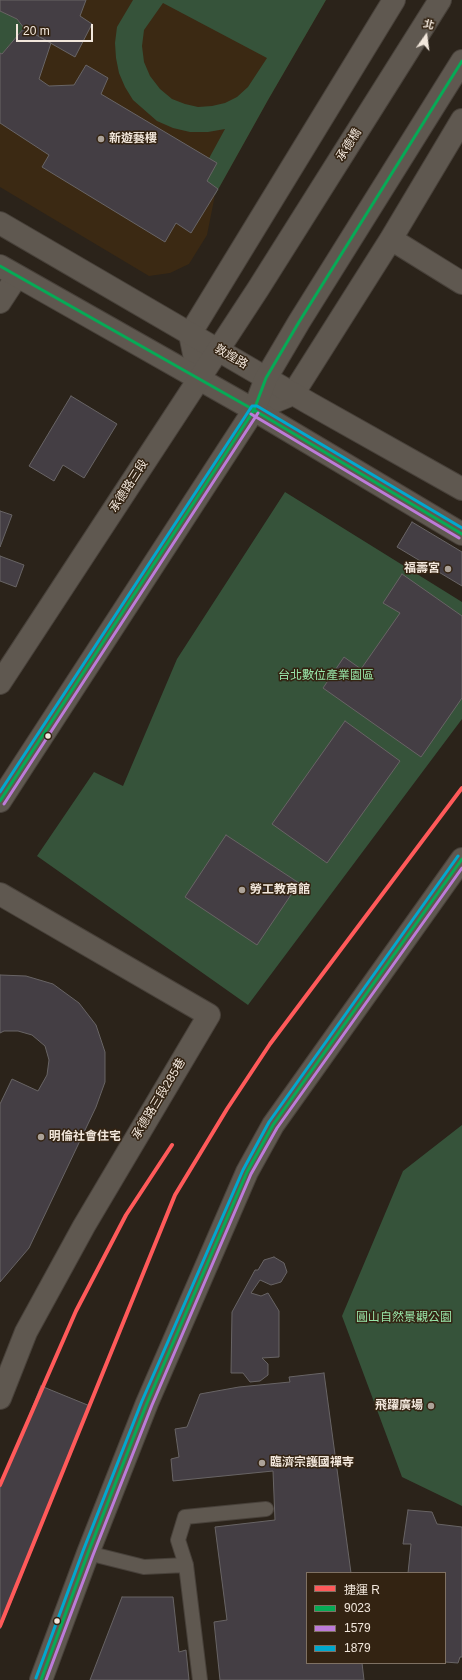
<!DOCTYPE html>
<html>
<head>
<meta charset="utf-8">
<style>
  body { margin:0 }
  #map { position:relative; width:462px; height:1680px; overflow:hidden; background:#2b231a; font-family:Arial,"Noto Sans TC",sans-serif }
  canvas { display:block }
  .legend { position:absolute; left:306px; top:1572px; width:140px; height:92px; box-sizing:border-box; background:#332312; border:1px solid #7f7163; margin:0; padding:5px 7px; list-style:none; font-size:12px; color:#f2e7dc }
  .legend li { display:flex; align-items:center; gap:8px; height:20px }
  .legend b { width:20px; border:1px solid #7f7163 }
  .north { position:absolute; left:406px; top:16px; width:40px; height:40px; -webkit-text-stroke:3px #332312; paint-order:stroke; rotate:14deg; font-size:11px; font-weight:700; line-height:16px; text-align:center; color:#f2e7dc }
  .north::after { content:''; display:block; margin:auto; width:14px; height:18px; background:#f2e7dc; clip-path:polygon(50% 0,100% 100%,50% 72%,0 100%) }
  .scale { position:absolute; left:16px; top:24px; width:77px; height:18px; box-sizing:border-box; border:2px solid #f2e7dc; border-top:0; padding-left:5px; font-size:12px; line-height:14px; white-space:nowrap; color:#f2e7dc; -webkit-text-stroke:3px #332312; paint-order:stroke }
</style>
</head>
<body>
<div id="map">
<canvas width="462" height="1680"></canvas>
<ul class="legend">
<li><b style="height:5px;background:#ff5a5a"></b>捷運 R</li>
<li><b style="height:5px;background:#06aa56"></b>9023</li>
<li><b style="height:5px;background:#bd7bd9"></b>1579</li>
<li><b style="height:5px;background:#00a9ce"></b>1879</li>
</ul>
<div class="north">北</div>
<div class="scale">20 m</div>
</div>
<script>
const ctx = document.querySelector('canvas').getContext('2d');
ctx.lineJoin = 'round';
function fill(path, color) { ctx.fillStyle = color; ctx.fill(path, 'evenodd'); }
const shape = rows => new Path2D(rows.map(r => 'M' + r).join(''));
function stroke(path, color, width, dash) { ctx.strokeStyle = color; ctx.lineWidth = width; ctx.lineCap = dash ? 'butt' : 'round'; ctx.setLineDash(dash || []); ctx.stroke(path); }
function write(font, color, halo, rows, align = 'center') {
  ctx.font = font + ' Arial,"Noto Sans TC",sans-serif'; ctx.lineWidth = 3; ctx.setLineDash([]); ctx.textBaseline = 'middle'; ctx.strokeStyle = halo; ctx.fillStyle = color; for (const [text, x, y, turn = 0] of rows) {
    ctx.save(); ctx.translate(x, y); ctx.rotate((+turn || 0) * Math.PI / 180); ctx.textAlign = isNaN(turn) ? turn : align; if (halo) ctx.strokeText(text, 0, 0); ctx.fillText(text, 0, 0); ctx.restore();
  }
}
const built = shape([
  [0,0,326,0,268,100,215,195,207,235,189,264,170,273,149,276,0,187]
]);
const green = shape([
  [133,0,326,0,268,100,215,195,195,184,225,129,208,132,190,132,173,128,157,121,133,100,125,87,119,73,116,58,115,43,117,27],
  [163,3,267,58,248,87,237,97,225,103,212,106,198,107,185,104,172,99,160,89,150,76,144,62,142,46,144,30],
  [0,11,17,19,24,28,2,54,0,53],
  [285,492,462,602,462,719,248,1005,37,856,94,772,123,786,177,659],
  [462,1125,462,1506,402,1477,342,1316,403,1171]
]);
const building = shape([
  [0,0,86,0,80,16,92,24,75,57,24,28,17,19,0,11,0,0],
  [24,28,51,43,39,79,49,86,74,85,86,65,108,78,101,94,217,163,207,181,218,189,191,233,176,223,165,242,42,167,49,155,0,123,0,53,2,54,24,28],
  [71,396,117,424,84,478,63,465,54,481,29,466,71,396],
  [0,511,12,515,0,547,0,511],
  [412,522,462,552,462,586,397,547,412,522],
  [0,556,24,565,16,587,0,581,0,556],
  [402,574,462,616,462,698,421,757,323,688,344,657,361,669,400,613,383,603,402,574],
  [345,721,400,761,327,863,272,824,345,721],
  [226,835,299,883,257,945,185,897,226,835],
  [0,975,26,976,53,984,79,1003,96,1025,105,1052,105,1082,96,1107,29,1248,0,1282,0,1104,12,1079,38,1091,47,1075,49,1060,45,1046,32,1035,18,1031,4,1031,0,1033,0,975],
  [274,1257,284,1263,287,1272,281,1282,271,1285,260,1280,251,1293,261,1296,268,1293,279,1311,279,1357,262,1358,268,1364,268,1375,260,1381,250,1382,243,1373,231,1373,232,1312,255,1270,258,1270,264,1260,274,1257],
  [324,1373,351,1573,307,1573,307,1663,362,1663,364,1680,220,1680,214,1622,227,1620,215,1527,275,1520,273,1471,173,1481,171,1459,179,1457,175,1429,187,1427,200,1394,239,1387,290,1382,289,1377,324,1373],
  [41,1386,90,1406,0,1629,0,1488,41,1386],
  [408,1510,432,1512,437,1524,462,1527,462,1657,460,1657,458,1663,445,1662,445,1573,408,1573,411,1544,403,1544,408,1510],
  [122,1597,173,1597,179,1652,186,1650,189,1680,90,1680,122,1597]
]);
const service = shape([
  [88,1553,144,1567,186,1565],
  [200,1680,186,1565,178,1540,185,1517,266,1509]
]);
const minor = shape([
  [391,239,462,283],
  [0,302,17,276],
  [199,379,190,334,394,0],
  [254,410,293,394,391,239,462,120],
  [0,894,209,1015,84,1226,26,1332,0,1398],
  [41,1680,88,1553,147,1403,247,1172,273,1125,462,859]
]);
const tertiary = shape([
  [0,223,309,403,462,489],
  [0,266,254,410,462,534]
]);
const secondary = shape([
  [0,683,258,289,440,0],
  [0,801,254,410,266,378,299,322,462,61]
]);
const bus1 = shape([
  [0,266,254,410,462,534],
  [0,801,254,410,266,378,299,322,462,61],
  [41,1680,88,1553,147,1403,247,1172,273,1125,462,859]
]);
const bus2 = shape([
  [251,414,459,538],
  [4,804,258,413],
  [46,1680,93,1555,152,1405,251,1174,277,1128,462,868]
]);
const bus3 = shape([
  [0,792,252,406,257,406,462,528],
  [36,1678,83,1551,142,1401,243,1170,269,1122,458,856]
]);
const metro1 = shape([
  [0,1485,76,1311,126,1215,172,1145],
  [0,1626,175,1195,227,1109,270,1044,462,788]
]);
const markers = [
  [101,139,4,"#aca298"],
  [448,569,4,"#aca298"],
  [48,736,3.5,"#f2e7dc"],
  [242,890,4,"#aca298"],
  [41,1137,4,"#aca298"],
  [431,1406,4,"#aca298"],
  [262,1463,4,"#aca298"],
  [57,1621,3.5,"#f2e7dc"]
];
const poiNames = [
  ["新遊藝樓",109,139],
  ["福壽宮",440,569,"right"],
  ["勞工教育館",250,890],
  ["明倫社會住宅",49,1137],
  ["飛躍廣場",423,1406,"right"],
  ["臨濟宗護國禪寺",270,1463]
];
const streetNames = [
  ["承德橋",349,145,-58],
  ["敦煌路",231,357,30],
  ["承德路三段",129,486,-57],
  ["承德路三段285巷",159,1099,-59]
];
const parkNames = [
  ["台北數位產業園區",326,676],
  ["圓山自然景觀公園",404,1318]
];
fill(built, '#3b2913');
fill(green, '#36533a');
fill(building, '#443e44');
stroke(building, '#686465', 1);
stroke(service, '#48413a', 16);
stroke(minor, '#48413a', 24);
stroke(tertiary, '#48413a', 24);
stroke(secondary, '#48413a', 24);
stroke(service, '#5f5850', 14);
stroke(minor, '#5f5850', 22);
stroke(tertiary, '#5f5850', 22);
stroke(secondary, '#5f5850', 22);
stroke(bus1, '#06aa56', 3);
stroke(bus2, '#bd7bd9', 3);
stroke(bus3, '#00a9ce', 3);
stroke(metro1, '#ff5a5a', 4);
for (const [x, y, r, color] of markers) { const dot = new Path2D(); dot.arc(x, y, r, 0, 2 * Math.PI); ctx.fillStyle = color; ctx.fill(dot); stroke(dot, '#332312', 1.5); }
write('bold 12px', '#f2e7dc', '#332312', poiNames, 'left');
write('12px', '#f2e7dc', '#332312', streetNames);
write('12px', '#98e4a8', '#332312', parkNames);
</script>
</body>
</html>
